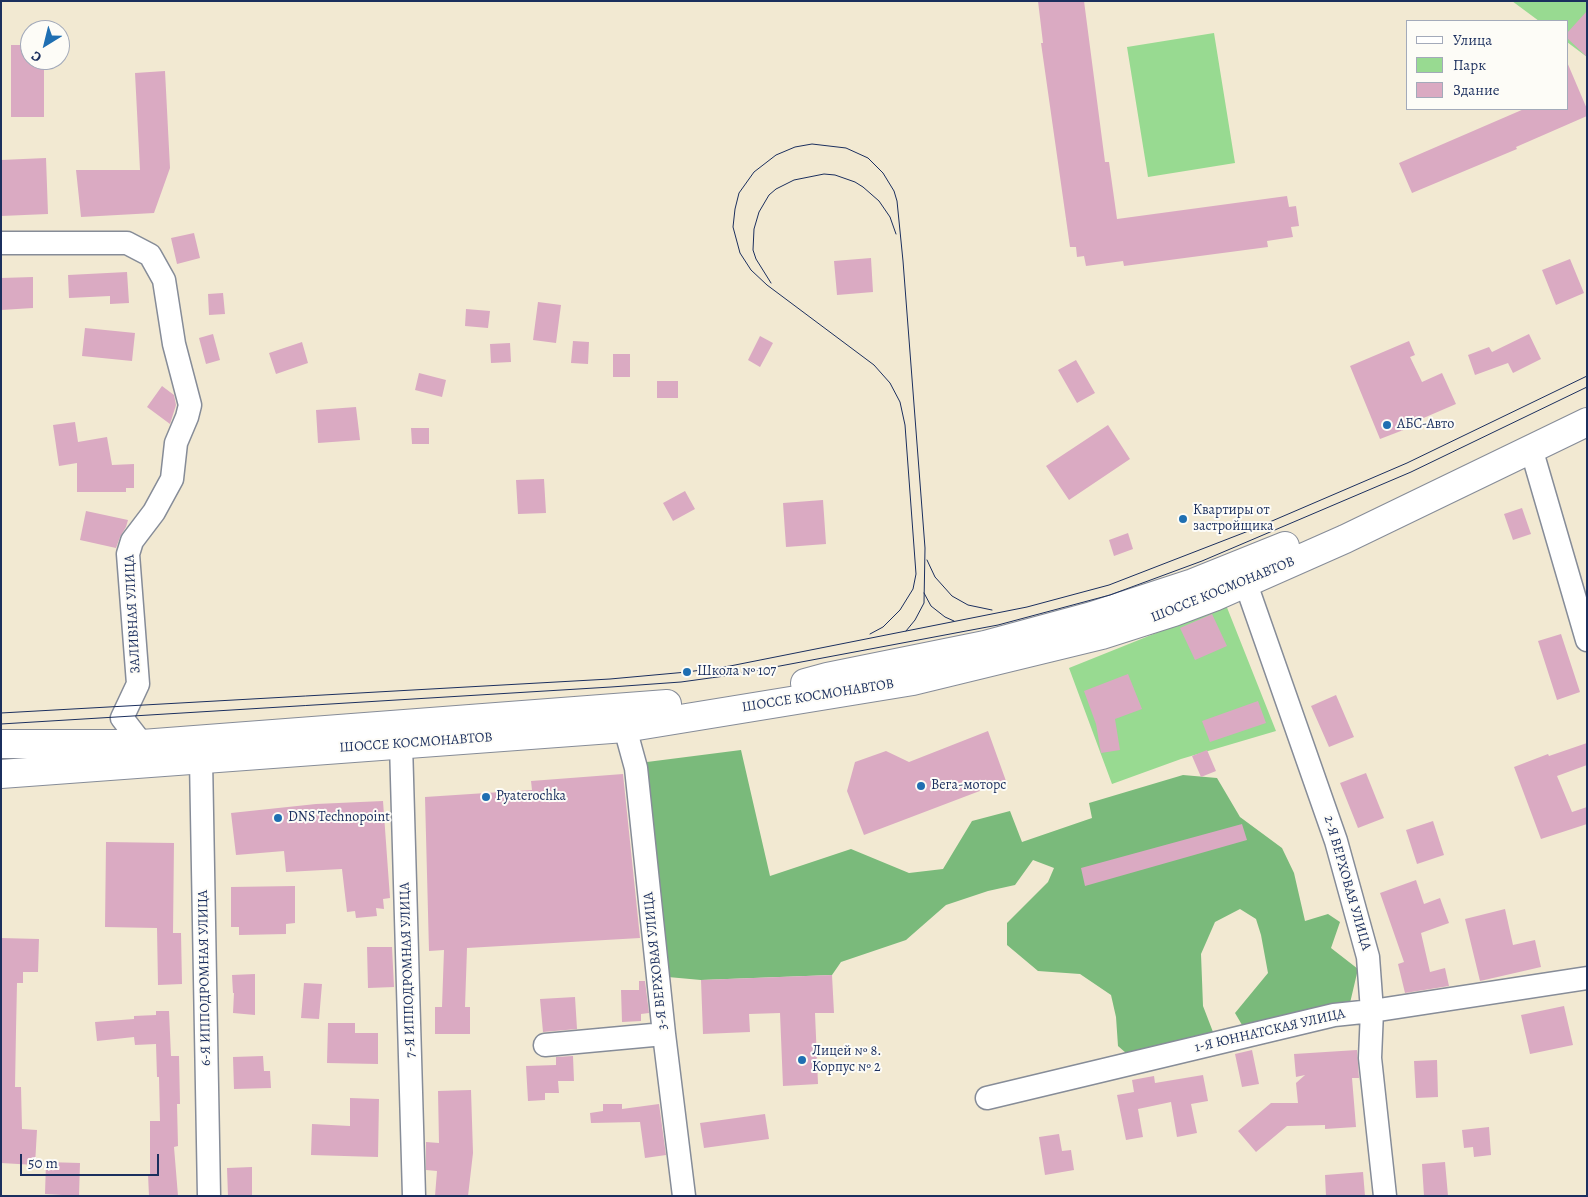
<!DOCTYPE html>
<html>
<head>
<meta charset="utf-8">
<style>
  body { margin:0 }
  #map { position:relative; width:1588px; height:1197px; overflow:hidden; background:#f2e9d2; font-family:Alegreya,serif }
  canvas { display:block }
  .frame { position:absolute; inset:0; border:2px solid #1b2f5e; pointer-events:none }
  .legend { position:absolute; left:1406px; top:20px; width:162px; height:90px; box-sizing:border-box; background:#fdfcf7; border:1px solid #a3aaba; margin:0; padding:6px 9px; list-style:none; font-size:15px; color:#1b2f5e }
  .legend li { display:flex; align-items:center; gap:10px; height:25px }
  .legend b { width:25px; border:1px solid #a3aaba }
  .north { position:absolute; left:20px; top:20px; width:50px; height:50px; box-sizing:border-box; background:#fdfcf7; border:1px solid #a3aaba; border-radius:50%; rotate:216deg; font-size:14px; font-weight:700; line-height:20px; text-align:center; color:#1b2f5e }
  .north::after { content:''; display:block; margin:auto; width:18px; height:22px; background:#1f6fb2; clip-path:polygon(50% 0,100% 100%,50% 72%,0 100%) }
  .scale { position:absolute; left:20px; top:1154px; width:139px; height:22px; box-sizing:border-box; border:2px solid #1b2f5e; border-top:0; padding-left:6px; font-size:15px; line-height:18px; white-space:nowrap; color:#1b2f5e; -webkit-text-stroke:4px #fdfcf7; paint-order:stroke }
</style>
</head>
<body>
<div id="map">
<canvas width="1588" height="1197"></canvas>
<div class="frame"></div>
<ul class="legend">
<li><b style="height:6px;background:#fff"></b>Улица</li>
<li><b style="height:14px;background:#98da91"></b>Парк</li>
<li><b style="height:14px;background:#daaac2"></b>Здание</li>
</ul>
<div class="north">С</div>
<div class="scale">50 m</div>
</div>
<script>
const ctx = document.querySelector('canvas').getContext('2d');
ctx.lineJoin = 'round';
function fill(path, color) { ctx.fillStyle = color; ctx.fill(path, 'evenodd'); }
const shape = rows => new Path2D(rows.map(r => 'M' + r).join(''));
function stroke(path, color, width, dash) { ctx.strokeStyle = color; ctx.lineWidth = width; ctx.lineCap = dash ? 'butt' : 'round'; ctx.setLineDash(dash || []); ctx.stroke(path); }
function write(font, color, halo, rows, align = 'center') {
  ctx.font = font + ' Alegreya,serif'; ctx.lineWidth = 4; ctx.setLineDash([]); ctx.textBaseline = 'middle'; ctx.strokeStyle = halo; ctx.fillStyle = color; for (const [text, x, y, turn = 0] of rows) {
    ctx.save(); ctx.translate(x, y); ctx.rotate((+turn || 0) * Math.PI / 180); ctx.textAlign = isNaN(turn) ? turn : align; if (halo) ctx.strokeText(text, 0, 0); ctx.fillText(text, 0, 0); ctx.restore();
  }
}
const green = shape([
  [1512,1,1587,1,1587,57,1567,42,1567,21,1539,21],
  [1214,33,1235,163,1148,177,1127,47],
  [1226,605,1276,731,1181,759,1112,784,1069,668]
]);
const forest = shape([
  [741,750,770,876,851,849,909,873,943,869,972,821,1010,811,1022,842,1092,818,1089,803,1183,775,1217,778,1240,817,1282,848,1294,873,1305,921,1328,914,1340,922,1331,948,1358,969,1350,1003,1245,1030,1235,1013,1268,973,1261,935,1256,919,1240,909,1215,922,1201,954,1203,1006,1213,1032,1126,1053,1118,1046,1116,1017,1111,995,1080,974,1038,971,1007,945,1007,923,1048,882,1054,868,1033,860,1015,885,988,891,946,905,906,940,841,962,832,975,701,980,668,977,640,781,647,762]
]);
const building = shape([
  [1038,1,1084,1,1105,162,1109,162,1117,219,1287,196,1289,207,1296,206,1299,226,1291,227,1293,237,1267,241,1268,247,1124,266,1123,261,1086,266,1084,256,1077,257,1076,247,1070,247,1041,43,1043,43],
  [1587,11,1587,57,1567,38,1567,33],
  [11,45,30,45,30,60,44,60,44,117,11,117],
  [1567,62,1587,109,1587,116,1516,147,1517,149,1412,193,1399,163,1524,109,1567,109],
  [165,71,170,168,154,213,81,217,76,170,140,170,135,73],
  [46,158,48,214,1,216,1,160],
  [194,233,200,258,177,264,171,238],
  [871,258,873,292,837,295,834,261],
  [1570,259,1584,293,1556,305,1542,270],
  [127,272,129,303,110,304,110,296,69,298,68,275],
  [33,277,33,308,1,310,1,278],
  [223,293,225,314,209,315,208,294],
  [538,302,561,305,556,343,533,340],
  [466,309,490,311,488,328,465,326],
  [85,328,135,333,132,361,82,356],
  [213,334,220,360,206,364,199,338],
  [1529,334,1541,359,1513,373,1508,363,1475,375,1468,355,1489,347,1492,352],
  [760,336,773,343,760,367,748,360],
  [573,341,589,342,588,364,571,363],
  [1409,341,1415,355,1410,357,1422,382,1442,373,1456,404,1405,426,1406,429,1380,439,1350,366],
  [302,342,308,363,276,374,269,353],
  [510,343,511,362,491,363,490,344],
  [613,354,630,354,630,377,613,377],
  [1076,360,1095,393,1077,403,1058,370],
  [419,373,446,380,442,397,415,390],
  [657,381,678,381,678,398,657,398],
  [162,386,174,395,176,405,170,424,147,407],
  [356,407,360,440,318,443,316,410],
  [75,422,78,442,107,437,112,465,134,464,134,488,126,488,126,492,77,492,77,463,59,466,53,425],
  [1108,425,1130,459,1069,500,1046,466],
  [411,428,429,428,429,444,412,444],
  [544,479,546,513,518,514,516,480],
  [685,491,695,509,673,521,663,503],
  [823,500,826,544,786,547,783,503],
  [1522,508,1531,534,1513,540,1504,514],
  [86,511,128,520,126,527,120,537,116,548,80,540],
  [1128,533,1133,549,1114,556,1109,540],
  [1212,614,1227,646,1195,660,1180,628],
  [1561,634,1580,692,1557,700,1538,641],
  [1128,674,1142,709,1115,719,1120,750,1101,753,1096,724,1084,691],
  [1336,695,1354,737,1329,747,1311,706],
  [1258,701,1266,723,1210,742,1202,721],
  [988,731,1006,781,864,835,847,791,855,762,886,751,909,762],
  [1587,743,1587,765,1557,776,1572,812,1587,807,1587,824,1541,839,1514,767,1548,754,1549,756],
  [1207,750,1216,771,1201,777,1192,756],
  [1366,773,1384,818,1358,828,1340,783],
  [623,774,640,938,467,948,465,1007,470,1007,470,1034,435,1034,435,1007,442,1007,444,950,429,951,425,797,532,790,531,781],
  [383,801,390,898,383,899,384,909,376,908,377,916,356,918,355,911,347,912,342,869,286,872,284,851,236,855,231,813,316,804],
  [1433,821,1444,855,1417,864,1406,830],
  [1242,824,1247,840,1085,886,1081,868],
  [106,842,174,843,173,933,181,933,182,984,158,985,157,928,105,927],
  [1416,880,1424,904,1440,898,1449,923,1421,933,1430,972,1445,968,1449,986,1405,993,1398,964,1404,962,1380,893],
  [295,886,295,923,286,924,286,934,239,935,239,927,231,927,231,887],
  [1505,909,1513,945,1535,940,1541,967,1480,981,1465,919],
  [1,938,39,939,38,972,23,972,23,983,17,983,16,1030,15,1087,21,1087,22,1129,37,1130,35,1165,1,1163],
  [367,947,392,947,394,987,368,988],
  [255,974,255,1015,233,1013,234,993,233,993,232,975],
  [832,975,834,1013,815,1013,818,1084,783,1086,780,1013,749,1014,750,1032,703,1034,701,980],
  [639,981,645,981,649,1013,641,1014,641,1021,622,1022,621,990,639,990],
  [304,983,322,984,319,1019,301,1018],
  [575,997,577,1029,543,1032,540,999],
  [1564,1006,1573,1045,1530,1054,1521,1015],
  [156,1011,169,1011,171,1056,179,1056,180,1104,177,1104,178,1146,174,1147,178,1196,149,1196,148,1174,150,1174,150,1121,160,1121,159,1077,157,1077,156,1044,135,1045,134,1037,97,1041,95,1022,134,1019,134,1016,156,1015],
  [328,1023,355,1023,355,1033,378,1033,378,1064,327,1063],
  [1252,1050,1259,1084,1242,1087,1235,1054],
  [1357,1050,1359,1078,1352,1078,1356,1127,1325,1129,1325,1125,1287,1126,1256,1152,1238,1131,1271,1103,1298,1103,1296,1083,1305,1075,1296,1077,1294,1054],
  [263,1056,264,1071,270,1071,271,1088,234,1089,233,1057],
  [573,1056,574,1081,558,1081,559,1093,545,1093,545,1100,528,1101,526,1066,556,1065,556,1057],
  [1437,1060,1438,1097,1416,1098,1414,1061],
  [1203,1075,1208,1101,1191,1104,1197,1133,1177,1137,1171,1102,1138,1109,1143,1137,1126,1140,1117,1095,1134,1092,1132,1080,1154,1076,1155,1083],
  [471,1090,473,1153,468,1196,435,1196,437,1171,426,1170,426,1142,439,1143,438,1091],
  [350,1098,379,1099,378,1157,311,1155,312,1124,350,1126],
  [603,1104,622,1104,622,1109,659,1104,666,1155,645,1158,640,1122,591,1123,590,1113,603,1111],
  [765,1114,769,1139,704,1148,700,1123],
  [1489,1127,1491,1155,1474,1157,1473,1147,1464,1148,1462,1130],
  [1059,1134,1062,1151,1071,1150,1074,1170,1045,1175,1039,1137],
  [46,1162,80,1163,79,1196,45,1194],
  [1445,1162,1448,1196,1424,1196,1422,1164],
  [252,1167,252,1196,228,1196,227,1168],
  [1363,1172,1365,1196,1326,1196,1325,1175]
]);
const minor = shape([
  [1,243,127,243,150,255,164,280,174,344,190,405,187,417,176,443,172,479,154,512,132,541,128,554,138,684,122,718,142,744],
  [1531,448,1587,640],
  [1246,584,1336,841,1368,957,1372,1011,1370,1058,1385,1196],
  [625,728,636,768,664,1034,684,1196],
  [401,744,414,1196],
  [201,759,209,1196],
  [545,1045,664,1034],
  [987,1098,1334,1015,1372,1011,1587,978]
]);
const major = shape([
  [805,683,827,677,985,645,1092,616,1193,583,1285,546],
  [1,744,142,744,667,704],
  [1,774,625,728,913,681,1102,635,1174,612,1214,597,1345,539,1587,422]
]);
const tram = shape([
  [771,283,756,259,753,250,754,229,759,212,769,195,776,189,794,180,824,174,835,175,855,182,863,187,879,201,890,217,896,234],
  [927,560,935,577,952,596,968,605,992,610],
  [924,593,931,606,945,617,954,621],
  [870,634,883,627,900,610,913,589,916,574,905,425,900,402,890,383,874,365,767,285,751,270,740,253,733,227,735,209,739,193,754,172,776,155,795,147,812,144,846,148,868,158,883,173,894,191,897,201,903,261,925,548,924,603,915,620,906,631],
  [1,713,610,679,687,672,730,666,1027,607,1109,585,1251,530,1407,463,1587,376],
  [1,724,611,687,681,682,732,675,998,625,1110,595,1202,561,1411,472,1587,387]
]);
const markers = [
  [1387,425,5,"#1f6fb2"],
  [1183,519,5,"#1f6fb2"],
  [687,672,5,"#1f6fb2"],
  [921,786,5,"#1f6fb2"],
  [486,797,5,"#1f6fb2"],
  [278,818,5,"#1f6fb2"],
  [802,1060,5,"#1f6fb2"]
];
const poiNames = [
  ["АБС-Авто",1397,425],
  ["Квартиры от",1193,511],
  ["застройщика",1193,527],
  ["Школа № 107",697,672],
  ["Вега-моторс",931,786],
  ["Pyaterochka",496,797],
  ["DNS Technopoint",288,818],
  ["Лицей № 8.",812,1052],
  ["Корпус № 2",812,1068]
];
const streetNames = [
  ["ШОССЕ КОСМОНАВТОВ",1223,590,-22],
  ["ЗАЛИВНАЯ УЛИЦА",133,614,-93],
  ["ШОССЕ КОСМОНАВТОВ",818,696,-9],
  ["ШОССЕ КОСМОНАВТОВ",416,743,-4],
  ["2-Я ВЕРХОВАЯ УЛИЦА",1347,883,74],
  ["3-Я ВЕРХОВАЯ УЛИЦА",656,961,-96],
  ["7-Я ИППОДРОМНАЯ УЛИЦА",408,970,-92],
  ["6-Я ИППОДРОМНАЯ УЛИЦА",205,978,-91],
  ["1-Я ЮННАТСКАЯ УЛИЦА",1270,1031,-13]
];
fill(green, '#98da91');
fill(forest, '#7aba7b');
fill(building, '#daaac2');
stroke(minor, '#868c98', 25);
stroke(major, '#868c98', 30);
stroke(minor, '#fff', 22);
stroke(major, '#fff', 28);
stroke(tram, '#1b2f5e', 1);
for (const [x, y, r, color] of markers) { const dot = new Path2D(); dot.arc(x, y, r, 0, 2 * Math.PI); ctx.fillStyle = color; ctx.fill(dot); stroke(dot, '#fdfcf7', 2); }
write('14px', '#1b2f5e', '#fdfcf7', poiNames, 'left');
write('14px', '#1b2f5e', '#fdfcf7', streetNames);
</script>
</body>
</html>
